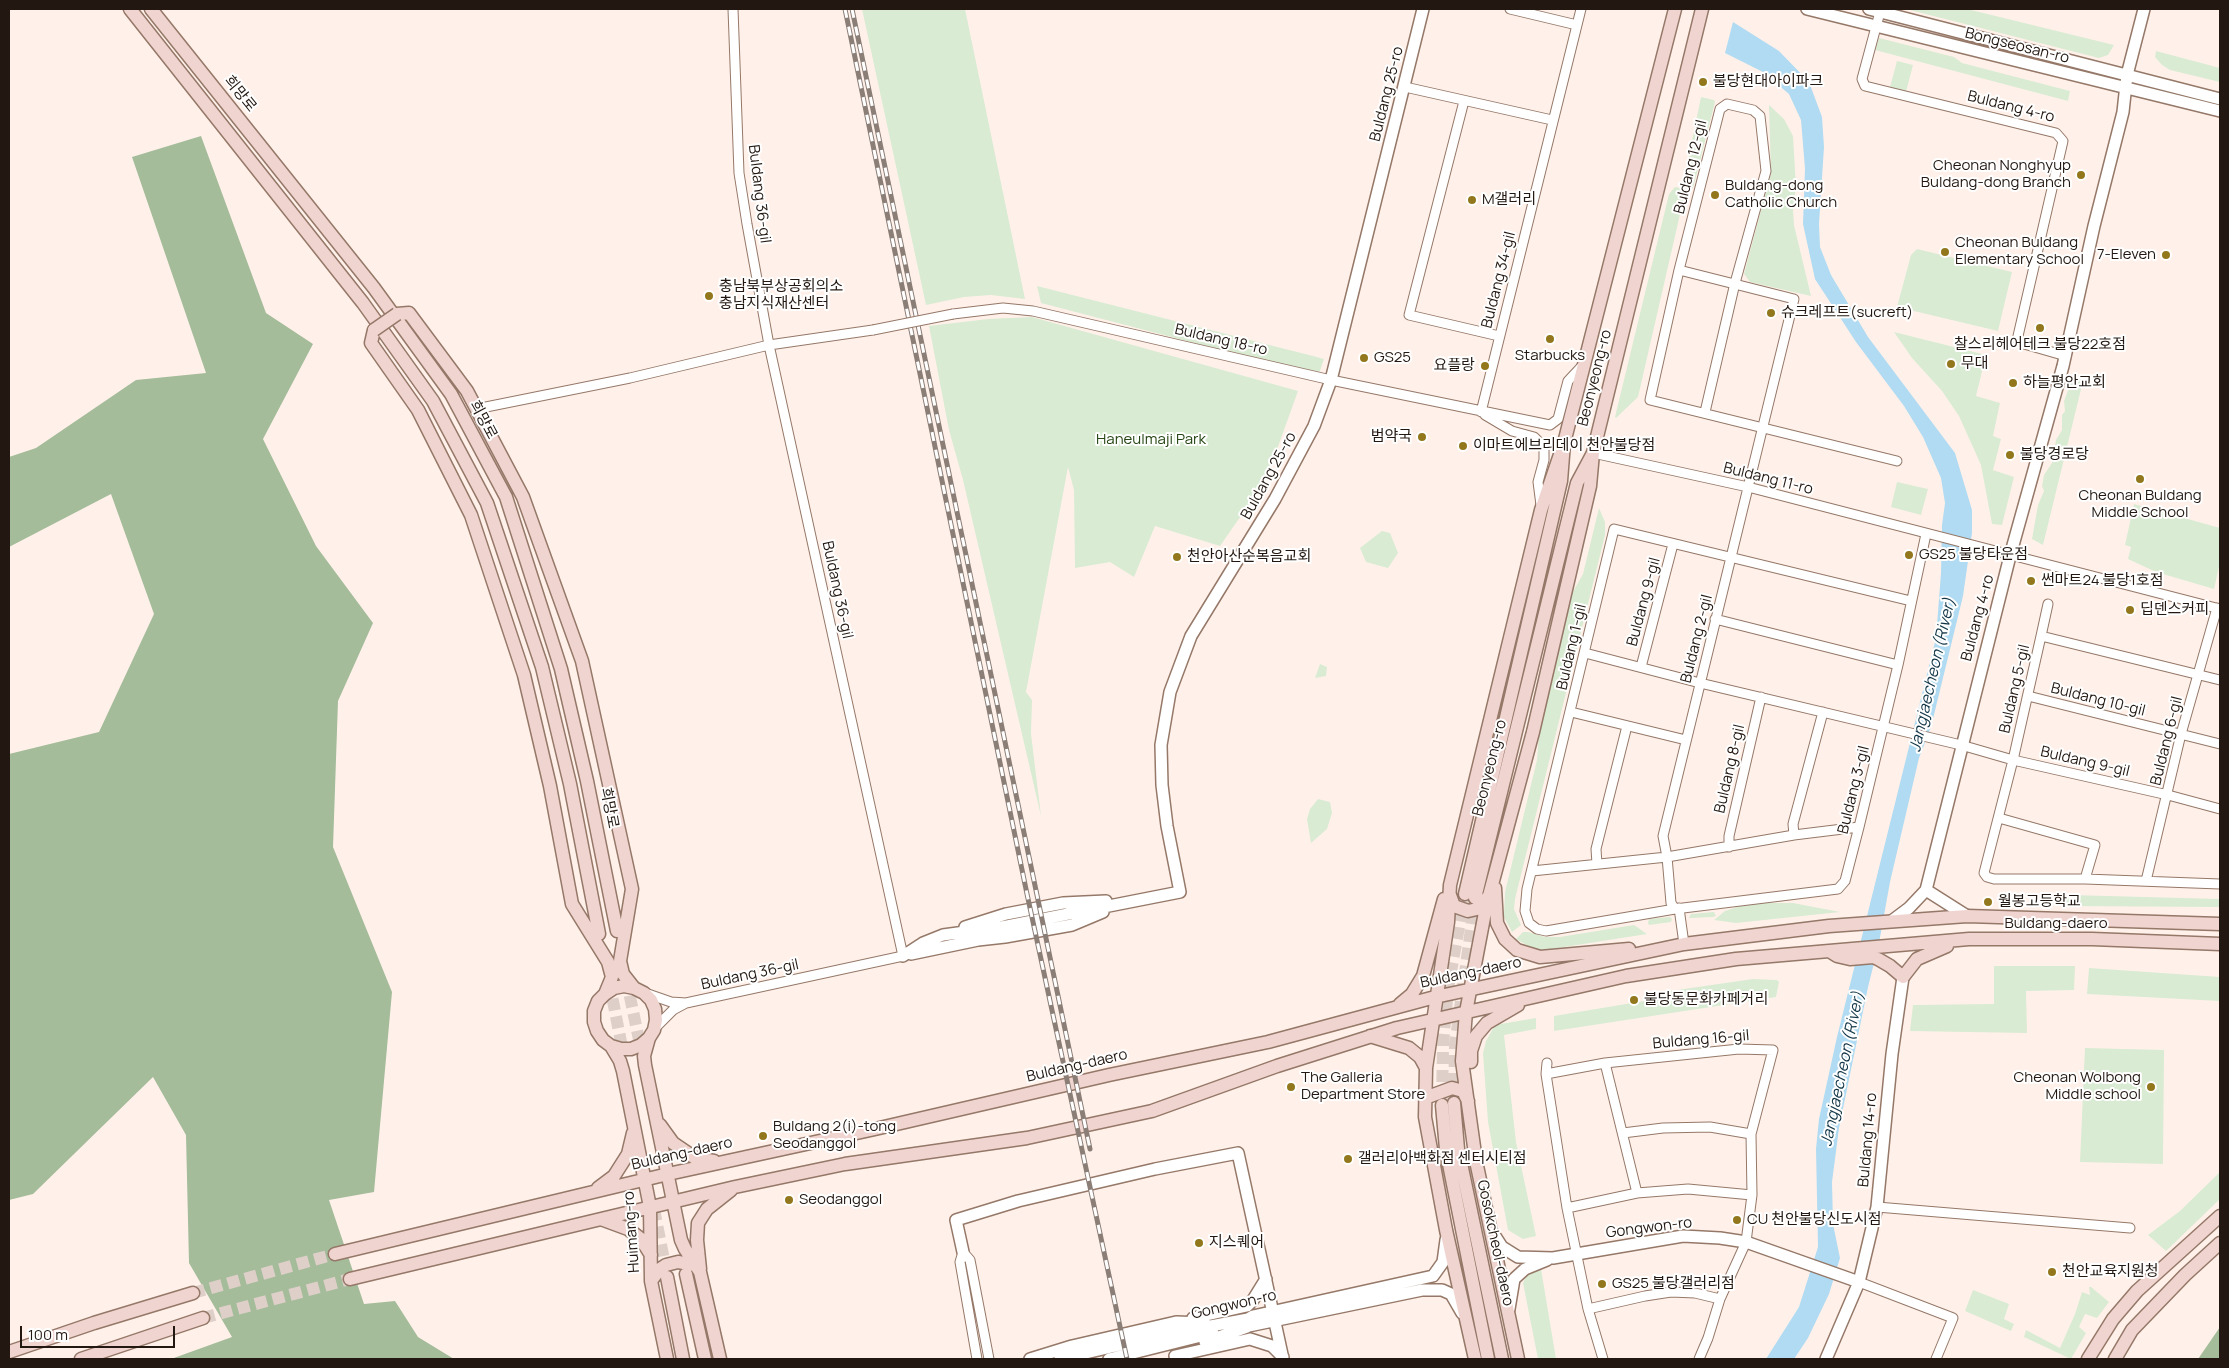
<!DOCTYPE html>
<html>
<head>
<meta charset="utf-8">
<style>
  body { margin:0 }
  #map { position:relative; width:2229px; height:1368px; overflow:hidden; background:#fff1ea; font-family:Manrope,sans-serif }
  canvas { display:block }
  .frame { position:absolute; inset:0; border:10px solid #231811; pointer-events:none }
  .scale { position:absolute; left:20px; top:1326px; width:155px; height:22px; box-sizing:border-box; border:2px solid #231811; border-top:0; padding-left:6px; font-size:15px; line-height:18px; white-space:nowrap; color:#231811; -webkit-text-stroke:4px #fff; paint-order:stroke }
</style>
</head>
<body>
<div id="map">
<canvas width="2229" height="1368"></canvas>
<div class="frame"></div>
<div class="scale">100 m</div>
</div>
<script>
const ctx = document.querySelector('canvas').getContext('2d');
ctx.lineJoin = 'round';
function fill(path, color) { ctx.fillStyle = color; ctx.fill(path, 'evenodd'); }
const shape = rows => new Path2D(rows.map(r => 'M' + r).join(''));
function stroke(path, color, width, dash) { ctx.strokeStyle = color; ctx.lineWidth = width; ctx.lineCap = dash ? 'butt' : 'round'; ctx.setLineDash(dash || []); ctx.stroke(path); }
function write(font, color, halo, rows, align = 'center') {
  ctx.font = font + ' Manrope,"Noto Sans KR",sans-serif'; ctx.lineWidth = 4; ctx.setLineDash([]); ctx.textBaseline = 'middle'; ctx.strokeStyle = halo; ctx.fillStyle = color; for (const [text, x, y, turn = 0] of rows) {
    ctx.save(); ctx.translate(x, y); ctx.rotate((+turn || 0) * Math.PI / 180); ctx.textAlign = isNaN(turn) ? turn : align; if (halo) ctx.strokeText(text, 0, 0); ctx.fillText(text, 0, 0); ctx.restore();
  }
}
const green = shape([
  [862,9,965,9,1025,299,991,295,964,297,926,305],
  [1906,9,1967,9,2114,45,2108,55,2099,58],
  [1879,38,1954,57,1962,63,2070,91,2068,101,1875,50],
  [2156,51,2220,68,2220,82,2170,70,2162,65,2155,57],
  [1897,61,1913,65,1906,92,1890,87],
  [1701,97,1714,100,1715,102,1693,188,1691,189,1683,185],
  [1769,105,1784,119,1793,136,1796,187,1793,209,1794,225,1811,296,1750,282,1744,274,1771,173],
  [1675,187,1680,188,1684,197,1638,397,1616,418,1615,417,1669,194],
  [1917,249,2012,272,1998,331,1897,307,1911,255],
  [1037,286,1313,356,1324,359,1320,371,1314,374,1041,303],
  [1032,317,1298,391,1275,455,1252,500,1220,546,1155,526,1134,577,1110,562,1075,568,1074,490,1068,467,1026,692,1032,700,1031,734,1041,816,963,480,949,430,929,326,988,319],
  [1894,332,1986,355,1976,396,2000,403,1993,436,2001,439,1993,470,2014,477,2002,525,1992,524,1981,465,1959,416,1942,391,1912,358],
  [2077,376,2084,377,2043,545,2032,539,2038,505,2044,491,2042,486,2044,475,2052,463,2056,440,2062,430,2062,415,2065,411,2064,401,2072,380],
  [1897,482,1928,489,1921,515,1891,507],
  [2134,504,2220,528,2220,562,2214,589,2156,572,2128,559,2131,547,2125,545],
  [1599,508,1605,522,1605,535,1515,899,1514,909,1521,925,1512,932,1504,917,1505,892,1537,760,1539,733,1570,597,1583,574],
  [1382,531,1390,533,1398,553,1388,568,1366,562,1360,548],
  [1320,664,1327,667,1326,676,1315,678],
  [1318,799,1330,802,1332,813,1327,829,1311,843,1307,819,1310,809],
  [2070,895,2220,899,2220,907,2065,906,2040,899],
  [1750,903,1793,903,1840,912,1736,923,1714,920,1725,911],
  [1714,912,1716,916,1713,917,1689,918,1691,914],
  [1670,917,1672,919,1671,922,1649,925,1648,923,1649,919],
  [1634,925,1647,934,1545,950,1534,949,1516,939,1523,932,1528,932,1545,937,1560,937],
  [1994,966,2075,966,2074,990,2026,991,2027,1033,1910,1031,1913,1005,1994,1004],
  [2089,968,2220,977,2220,1001,2087,994],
  [1753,979,1777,980,1779,982,1776,997,1554,1031,1554,1016,1644,1001,1670,991],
  [1536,1018,1536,1029,1504,1035,1516,1142,1536,1236,1523,1239,1508,1230,1488,1122,1483,1053,1486,1041,1495,1025],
  [2085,1048,2164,1050,2163,1164,2080,1162],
  [2220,1172,2220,1199,2166,1251,2148,1235,2180,1211],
  [1541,1269,1556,1359,1538,1359,1523,1283,1528,1273],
  [2089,1287,2091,1287,2109,1302,2097,1318,2085,1314,2079,1327,2086,1333,2071,1359,2024,1337,2026,1330,2060,1348,2075,1314,2082,1292,2090,1295],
  [1973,1290,2009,1304,2004,1319,2014,1324,2011,1331,1965,1311]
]);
const forest = shape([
  [201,136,266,313,313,344,263,439,316,546,373,623,338,701,333,847,392,992,374,1192,329,1200,364,1304,395,1301,418,1337,454,1359,171,1359,232,1337,189,1263,186,1135,153,1077,33,1194,9,1200,9,754,99,732,154,614,111,494,9,547,9,457,36,448,136,380,206,373,132,157],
  [2220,1327,2220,1359,2198,1359]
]);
const water = shape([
  [1733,22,1779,51,1809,82,1822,117,1824,147,1819,224,1820,247,1831,275,1868,337,1955,453,1972,510,1972,533,1963,596,1931,727,1919,758,1890,882,1879,943,1868,987,1839,1128,1832,1182,1833,1224,1840,1258,1829,1294,1808,1338,1794,1359,1766,1359,1799,1307,1818,1247,1816,1149,1819,1119,1837,1037,1936,638,1941,573,1942,525,1945,503,1941,478,1923,437,1904,406,1856,342,1815,279,1803,224,1805,169,1801,120,1789,94,1763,72,1725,53]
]);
const secondaryTunnel = shape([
  [626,978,642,1054],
  [609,981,624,1057],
  [1442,1100,1443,1045,1448,988,1465,894],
  [1454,1103,1455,1045,1475,900],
  [654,1209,667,1275],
  [193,1293,335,1254],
  [203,1318,350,1279]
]);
const minor = shape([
  [1510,9,1577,25],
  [1880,12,1862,79,1865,86,2056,133,2063,141,2018,336,2019,341,2024,344,2066,356],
  [1405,87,1552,120],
  [1464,101,1409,315,1499,336],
  [953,314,1003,308,1033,311,1331,380,1550,425,1558,419,1568,381,1582,366],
  [476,409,630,378,769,345,873,330],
  [1481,412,1581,9],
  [1705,412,1735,283,1766,171,1760,116,1753,110,1727,104,1720,109,1679,270,1650,400,1897,461],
  [1485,415,1512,431,1534,437,1544,447,1544,460,1538,482,1541,505],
  [1593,453,1748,487,2220,609],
  [1911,601,1614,529,1527,889,1525,911,1529,923,1537,929,1546,931,1675,909,1838,889,1845,881,1859,827,1898,665,1926,534],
  [1715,619,1898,665],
  [2041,636,2048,604],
  [1585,653,1700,683,1961,745,2013,760,2168,795,2220,809],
  [1641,667,1673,544],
  [2220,680,2041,636,2013,760,1984,873,1987,877,1994,879,2085,879,2220,884],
  [2028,696,2220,744],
  [1571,712,1686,740],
  [1999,818,2095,845,2085,879],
  [1794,835,1793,824,1823,712],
  [1729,847,1729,836,1761,697],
  [1597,864,1596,849,1627,726],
  [1532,871,1667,857,1794,835,1859,827],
  [2146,881,2181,734,2217,608],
  [1679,908,1684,944],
  [1675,909,1671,903,1667,857,1663,836,1794,299,1679,270],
  [648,994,671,1002,686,1003,673,1010,656,1027],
  [686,1003,903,956,769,345,747,224,739,173,733,9],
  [1546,1074,1547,1063],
  [1623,1133,1663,1128,1710,1127,1751,1134],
  [1637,1193,1688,1189,1752,1195],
  [1877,1207,2130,1228],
  [1567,1208,1637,1193,1605,1063],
  [963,1252,970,1260,989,1359],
  [963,1252,960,1262,977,1359],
  [1859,1282,1953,1318,1936,1359],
  [1588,1309,1645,1296,1671,1292,1695,1293,1720,1299],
  [1603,1359,1588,1309,1567,1208,1546,1074,1605,1063,1739,1049,1773,1050,1751,1134,1752,1195,1746,1242,1720,1299,1708,1338,1699,1359]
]);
const tertiary = shape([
  [1807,9,2220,111],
  [1869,9,2220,99],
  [1926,890,1967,916],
  [1893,920,1909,908,1926,890,2010,556,2063,366,2094,226,2123,112,2127,75,2144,9],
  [965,927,1006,914,1063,903,1106,901],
  [911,954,978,940,1005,937,1072,925,1103,912],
  [903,956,923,943,943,935,1002,927,1180,892,1167,826,1162,785,1161,745,1170,692,1191,636,1275,499,1314,426,1331,380,1423,9],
  [1493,1233,1502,1247,1518,1257,1553,1258,1683,1236,1720,1238,1746,1242,1859,1282],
  [963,1252,956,1220,1018,1201,1155,1169,1238,1153,1283,1359],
  [1509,1309,1514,1279,1525,1269,1547,1260],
  [1193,1318,1247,1306,1253,1300,1266,1279],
  [1239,1328,1422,1290,1442,1290,1451,1294,1462,1313],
  [1205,1342,1247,1327],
  [1175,1356,1250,1339,1272,1346,1283,1357],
  [1030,1359,1072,1346,1176,1322,1205,1323],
  [1060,1359,1163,1335,1248,1319,1253,1316,1433,1276,1443,1262,1446,1240],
  [1109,1359,1213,1333],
  [1826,1359,1859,1282,1877,1207,1892,1054,1903,977]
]);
const secondary = shape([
  [130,9,363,303,433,401,487,503,542,667,570,784,599,934],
  [151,9,374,288,451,394,506,497,561,669,587,781,617,931],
  [397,314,409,313,467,391,523,497,582,661,632,889,620,961,623,974,634,988],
  [374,330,371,343,418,410,471,515,524,675,550,786,572,904,608,962,612,977,605,994,598,1001,594,1011,594,1022,597,1031,603,1040,611,1046,621,1049,631,1049,641,1045,649,1038,654,1030,656,1020,655,1009,651,1000,644,993,634,988,624,986,614,988,605,994],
  [1495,888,1497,923,1505,939,1517,950,1540,957,1629,949],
  [1465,894,1561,481,1564,443,1675,9],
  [1450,895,1454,906,1468,911,1477,909,1488,897],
  [1475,898,1577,483,1593,453,1702,9],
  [1829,951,1837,956,1850,959,1873,957,1878,959,1890,966,1903,977,1917,959,1947,946],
  [1400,1004,1412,994,1423,976,1444,899],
  [1370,1036,1409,1048,1420,1057,1426,1068],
  [649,1038,644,1056,645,1065,681,1240,685,1249,700,1272,720,1359],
  [611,1046,620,1061,623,1071,650,1207,651,1281,667,1359],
  [1471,1062,1471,1051,1476,1036,1487,1023,1518,1005],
  [1425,1098,1452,1088,1463,1091,1468,1101],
  [1454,1103,1458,1149,1502,1359],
  [1442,1105,1446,1149,1488,1359],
  [660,1125,673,1143,695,1158,714,1161],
  [598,1188,614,1176,628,1154,633,1133],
  [601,1219,628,1229,641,1239,651,1255],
  [335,1254,668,1174,875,1129,1109,1075,1268,1042,1435,997,1684,944,1829,926,1967,916,2220,924],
  [700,1269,697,1240,698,1223,707,1209,731,1190],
  [686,1274,705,1359],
  [667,1277,683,1359],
  [350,1279,735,1187,845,1164,1027,1138,1152,1111,1277,1066,1397,1028,1626,976,1736,959,1969,939,2092,939,2220,944],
  [651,1281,660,1269,666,1265,678,1262,695,1265],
  [9,1352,94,1323,193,1293],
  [81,1359,203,1318],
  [1475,1359,1446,1230,1425,1117,1426,1068,1448,922,1450,885,1541,510,1564,443],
  [1518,1359,1476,1161,1462,1061,1466,1012,1486,907,1533,732,1590,486,1593,453],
  [2088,1359,2113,1319,2137,1291,2220,1216],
  [2115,1359,2132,1330,2185,1275,2220,1243]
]);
const rail = shape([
  [845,9,1027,894,1127,1359],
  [852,9,1090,1149]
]);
const minorBridge = shape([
  [873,330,953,314]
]);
const secondaryBridge = shape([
  [374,330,397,314]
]);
const markers = [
  [1703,82,5,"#92771d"],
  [2081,175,5,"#92771d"],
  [1715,195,5,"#92771d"],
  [1472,200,5,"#92771d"],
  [1945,252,5,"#92771d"],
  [2166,255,5,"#92771d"],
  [709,296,5,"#92771d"],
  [1771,313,5,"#92771d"],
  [2040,328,5,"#92771d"],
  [1550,339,5,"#92771d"],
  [1364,358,5,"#92771d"],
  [1951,364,5,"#92771d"],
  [1485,366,5,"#92771d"],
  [2013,383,5,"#92771d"],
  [1422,437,5,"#92771d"],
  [1463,446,5,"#92771d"],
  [2010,455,5,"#92771d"],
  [2140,479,5,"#92771d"],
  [1909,555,5,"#92771d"],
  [1177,557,5,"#92771d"],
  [2031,581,5,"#92771d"],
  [2130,610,5,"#92771d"],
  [1988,902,5,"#92771d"],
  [1634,1000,5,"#92771d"],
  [1291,1087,5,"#92771d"],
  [2151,1087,5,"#92771d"],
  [763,1136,5,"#92771d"],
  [1348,1159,5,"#92771d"],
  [789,1200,5,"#92771d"],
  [1737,1220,5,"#92771d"],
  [1199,1243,5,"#92771d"],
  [2052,1272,5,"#92771d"],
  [1602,1284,5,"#92771d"]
];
const streetNames = [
  ["Bongseosan-ro",2017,46,14],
  ["희망로",240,94,51],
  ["Buldang 25-ro",1387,94,-76],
  ["Buldang 4-ro",2011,107,14],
  ["Buldang 12-gil",1691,167,-76],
  ["Buldang 36-gil",759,194,83],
  ["Buldang 34-gil",1499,280,-76],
  ["Buldang 18-ro",1221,340,13],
  ["Beonyeong-ro",1595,378,-76],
  ["희망로",483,420,62],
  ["Buldang 25-ro",1269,476,-61],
  ["Buldang 11-ro",1768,479,14],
  ["Buldang 36-gil",837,590,78],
  ["Buldang 9-gil",1644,602,-75],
  ["Buldang 4-ro",1978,618,-75],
  ["Buldang 2-gil",1697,639,-76],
  ["Buldang 1-gil",1572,647,-77],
  ["Buldang 5-gil",2015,689,-77],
  ["Buldang 10-gil",2098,700,14],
  ["Buldang 6-gil",2167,741,-76],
  ["Buldang 9-gil",2085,762,13],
  ["Beonyeong-ro",1490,768,-76],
  ["Buldang 8-gil",1730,769,-77],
  ["Buldang 3-gil",1854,790,-76],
  ["희망로",609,808,79],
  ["Buldang-daero",2056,924],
  ["Buldang-daero",1471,973,-12],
  ["Buldang 36-gil",750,975,-12],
  ["Buldang 16-gil",1701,1040,-5],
  ["Buldang-daero",1077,1066,-13],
  ["Buldang 14-ro",1868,1140,-85],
  ["Buldang-daero",682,1154,-13],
  ["Gongwon-ro",1649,1228,-7],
  ["Huimang-ro",632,1232,-94],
  ["Gosokcheol-daero",1495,1243,78],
  ["Gongwon-ro",1234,1305,-13]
];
const poiNames = [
  ["불당현대아이파크",1713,82],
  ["Cheonan Nonghyup",2071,166,"right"],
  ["Buldang-dong Branch",2071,183,"right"],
  ["Buldang-dong",1725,186],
  ["Catholic Church",1725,203],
  ["M갤러리",1482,200],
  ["Cheonan Buldang",1955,243],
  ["Elementary School",1955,260],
  ["7-Eleven",2156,255,"right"],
  ["충남북부상공회의소",719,287],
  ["충남지식재산센터",719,304],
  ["슈크레프트(sucreft)",1781,313],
  ["찰스리헤어테크 불당22호점",2040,345,"center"],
  ["Starbucks",1550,356,"center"],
  ["GS25",1374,358],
  ["무대",1961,364],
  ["요플랑",1475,366,"right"],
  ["하늘평안교회",2023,383],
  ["범약국",1412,437,"right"],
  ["이마트에브리데이 천안불당점",1473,446],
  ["불당경로당",2020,455],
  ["Cheonan Buldang",2140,496,"center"],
  ["Middle School",2140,513,"center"],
  ["GS25 불당타운점",1919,555],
  ["천안아산순복음교회",1187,557],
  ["썬마트24 불당1호점",2041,581],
  ["딥덴스커피",2140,610],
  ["월봉고등학교",1998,902],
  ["불당동문화카페거리",1644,1000],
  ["The Galleria",1301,1078],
  ["Department Store",1301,1095],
  ["Cheonan Wolbong",2141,1078,"right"],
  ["Middle school",2141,1095,"right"],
  ["Buldang 2(i)-tong",773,1127],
  ["Seodanggol",773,1144],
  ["갤러리아백화점 센터시티점",1358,1159],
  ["Seodanggol",799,1200],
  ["CU 천안불당신도시점",1747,1220],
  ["지스퀘어",1209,1243],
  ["천안교육지원청",2062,1272],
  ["GS25 불당갤러리점",1612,1284]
];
const parkNames = [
  ["Haneulmaji Park",1151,440]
];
const waterNames = [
  ["Jangjaecheon (River)",1933,675,-77],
  ["Jangjaecheon (River)",1843,1069,-78]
];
fill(green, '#d9ebd2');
fill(forest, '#a4bc9a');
fill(water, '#b0dbf2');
stroke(secondaryTunnel, '#ded0c9', 12, [12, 6]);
stroke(minor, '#957868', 11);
stroke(tertiary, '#957868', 14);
stroke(secondary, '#957868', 15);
stroke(minor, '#fff', 9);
stroke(tertiary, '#fff', 11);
stroke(secondary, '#f0d4d0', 12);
stroke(rail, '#8a7e77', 5);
stroke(rail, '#fff', 3, [9]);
stroke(minorBridge, '#957868', 11, []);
stroke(secondaryBridge, '#957868', 15, []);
stroke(minorBridge, '#fff', 9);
stroke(secondaryBridge, '#f0d4d0', 12);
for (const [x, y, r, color] of markers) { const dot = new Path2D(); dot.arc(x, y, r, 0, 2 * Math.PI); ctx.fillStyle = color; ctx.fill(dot); stroke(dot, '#fff', 2); }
write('15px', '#231811', '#fff', streetNames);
write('15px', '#231811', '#fff', poiNames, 'left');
write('15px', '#254513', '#fff', parkNames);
write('italic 16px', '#123647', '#fff', waterNames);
</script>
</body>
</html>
